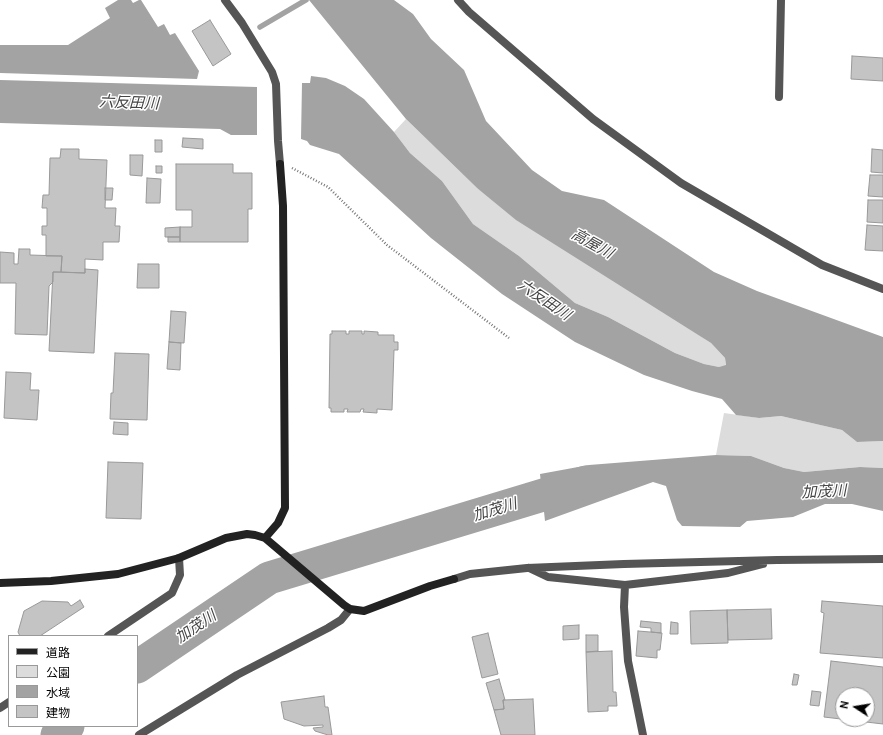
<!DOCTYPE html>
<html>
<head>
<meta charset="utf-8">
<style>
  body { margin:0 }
  #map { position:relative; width:883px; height:735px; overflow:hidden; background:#fff; font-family:Cabin,"Noto Sans JP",sans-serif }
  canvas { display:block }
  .legend { position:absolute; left:8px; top:635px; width:130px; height:92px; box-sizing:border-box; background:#fff; border:1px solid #999; margin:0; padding:5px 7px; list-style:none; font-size:12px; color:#000 }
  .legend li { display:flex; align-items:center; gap:8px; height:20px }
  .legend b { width:20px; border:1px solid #999 }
  .north { position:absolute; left:835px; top:687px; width:40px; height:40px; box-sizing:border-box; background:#fff; border:1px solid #999; border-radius:50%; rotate:282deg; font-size:11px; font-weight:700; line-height:16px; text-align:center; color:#000 }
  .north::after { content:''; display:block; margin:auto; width:14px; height:18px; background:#000; clip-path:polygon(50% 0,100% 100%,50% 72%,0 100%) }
</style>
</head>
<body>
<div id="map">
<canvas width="883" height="735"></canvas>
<ul class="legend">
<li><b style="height:5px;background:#222"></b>道路</li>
<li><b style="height:11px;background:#dcdcdc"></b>公園</li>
<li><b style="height:11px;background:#a3a3a3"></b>水域</li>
<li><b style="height:11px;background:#c4c4c4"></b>建物</li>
</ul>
<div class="north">N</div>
</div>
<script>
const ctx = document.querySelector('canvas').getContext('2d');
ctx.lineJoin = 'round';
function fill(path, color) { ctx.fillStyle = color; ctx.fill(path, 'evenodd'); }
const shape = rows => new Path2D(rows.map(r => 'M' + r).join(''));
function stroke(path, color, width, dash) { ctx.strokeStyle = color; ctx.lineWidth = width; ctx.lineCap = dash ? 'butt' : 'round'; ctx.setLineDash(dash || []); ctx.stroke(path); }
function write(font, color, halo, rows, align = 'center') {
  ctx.font = font + ' Cabin,"Noto Sans JP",sans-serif'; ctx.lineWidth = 3; ctx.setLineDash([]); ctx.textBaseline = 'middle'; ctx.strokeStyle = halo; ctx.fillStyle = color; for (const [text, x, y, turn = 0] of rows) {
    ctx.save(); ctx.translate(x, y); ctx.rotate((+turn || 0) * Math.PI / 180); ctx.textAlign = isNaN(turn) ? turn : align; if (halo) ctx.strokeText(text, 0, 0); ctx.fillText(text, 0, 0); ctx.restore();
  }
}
const green = shape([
  [406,119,477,188,711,343,725,358,726,366,719,367,704,364,675,353,608,317,575,303,519,256,473,224,442,181,410,153,394,132],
  [724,413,759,418,781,416,842,430,857,442,883,441,883,468,860,467,804,472,784,468,751,456,716,455]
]);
const water = shape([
  [118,0,131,0,133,3,139,0,141,0,158,27,164,24,170,35,175,33,199,71,197,79,0,73,0,45,68,45,110,18,105,8],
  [309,0,394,0,413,14,431,39,464,70,486,121,532,170,562,191,604,200,714,272,757,291,883,337,883,441,857,442,842,430,781,416,759,418,736,415,722,399,692,391,644,375,575,342,502,294,431,238,339,154,310,145,307,141,301,139,302,83,310,83,311,76,326,78,345,86,364,99,394,132,410,153,442,181,473,224,519,256,575,303,608,317,675,353,704,364,719,367,726,365,725,358,711,343,516,220,477,188,406,119],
  [0,80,257,87,257,135,231,135,220,129,0,123],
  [716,455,751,456,784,468,804,472,860,467,883,468,883,511,852,504,825,504,793,517,747,521,740,527,682,526,677,520,666,486,653,482,545,521,540,474,589,465]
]);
const stream = shape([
  [260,27,306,0]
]);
const river = shape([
  [137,667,269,578,586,482],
  [57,735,68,726]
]);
const building = shape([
  [210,20,231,54,213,66,192,31,210,20],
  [852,56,883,58,883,81,851,79,852,56],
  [183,138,203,139,203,149,182,147,183,138],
  [155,140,162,140,162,152,155,152,155,140],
  [61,149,79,149,79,159,107,160,105,208,116,208,115,226,120,226,119,242,103,242,103,260,85,259,85,273,61,272,62,256,46,256,46,235,42,235,42,226,47,226,47,208,42,208,43,195,49,195,50,158,60,158,61,149],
  [872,149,883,150,883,173,871,172,872,149],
  [130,155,143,155,142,176,130,175,130,155],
  [176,164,233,164,233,173,252,173,252,209,248,209,248,242,180,242,180,227,192,227,192,210,176,210,176,164],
  [156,166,162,166,162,173,156,173,156,166],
  [870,175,883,175,883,197,868,196,870,175],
  [147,178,161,179,160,203,146,203,147,178],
  [105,188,113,188,112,200,105,200,105,188],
  [868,200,883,200,883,223,867,222,868,200],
  [867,225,883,226,883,251,865,250,867,225],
  [180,227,180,237,165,237,165,228,180,227],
  [168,237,180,237,180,242,168,242,168,237],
  [19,249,30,249,30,255,62,256,61,272,53,272,53,282,49,286,47,335,15,334,16,283,0,283,0,252,14,253,14,264,18,264,19,249],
  [138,264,159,264,159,288,137,288,138,264],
  [85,269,98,270,94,353,49,351,53,272,85,273,85,269],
  [171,311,186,312,184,343,169,342,171,311],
  [332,331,346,331,346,334,349,334,349,331,362,331,362,334,364,334,364,331,378,332,378,335,394,335,394,342,398,342,398,350,394,350,392,410,377,409,377,413,363,412,364,409,361,409,360,412,347,412,348,409,344,409,344,412,331,412,331,408,329,408,330,334,332,334,332,331],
  [169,342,181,343,180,370,167,369,169,342],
  [115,353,149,354,147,420,110,419,111,393,113,393,115,353],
  [6,372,31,373,30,390,39,390,37,420,4,418,6,372],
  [114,422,128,423,128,435,113,434,114,422],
  [108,462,143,463,141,519,106,518,108,462],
  [80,600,84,607,40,636,20,636,18,632,24,611,42,601,68,602,71,606,80,600],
  [822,601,883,606,883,658,820,653,824,613,821,612,822,601],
  [771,609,772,639,728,640,727,610,771,609],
  [727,610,728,643,691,644,690,611,727,610],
  [641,621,661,623,661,633,651,632,651,628,640,627,641,621],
  [671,622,678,623,678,634,670,634,671,622],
  [579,625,579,639,563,640,563,626,579,625],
  [638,631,662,633,660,650,657,650,657,658,636,656,638,631],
  [488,633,498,674,482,678,472,637,488,633],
  [586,635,598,635,598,651,586,652,586,635],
  [612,651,613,692,616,692,617,706,608,706,608,711,588,712,586,652,612,651],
  [831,661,883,667,883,724,824,717,831,661],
  [843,695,867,695,867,719,843,719,843,695],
  [794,674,799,675,797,685,792,685,794,674],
  [499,679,505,700,503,700,504,709,494,710,486,683,499,679],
  [812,691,821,692,819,706,810,705,812,691],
  [324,696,325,707,328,707,332,735,328,735,315,731,313,728,323,727,323,725,304,726,284,719,281,702,324,696],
  [533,699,535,735,501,735,494,710,504,709,503,700,533,699]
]);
const path = shape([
  [292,168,328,187,387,245,509,338]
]);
const street = shape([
  [225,0,242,23,272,72,276,84,278,141,280,164],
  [458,0,469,12,593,119,681,183,822,265,883,289],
  [779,97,781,0],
  [529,568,548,577,625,585,728,573,763,564],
  [454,579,470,574,527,568,624,564,777,560,883,559],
  [625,585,624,607,628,661,643,735],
  [108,636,172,593,180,575,179,558],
  [0,708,9,702],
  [139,735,237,675,328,628,341,620,350,609]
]);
const secondary = shape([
  [265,538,278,523,285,508,283,206,280,164],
  [0,583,51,581,118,574,179,558,226,538,247,534,255,535,265,538,344,605,350,609,364,611,430,586,454,579]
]);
const waterNames = [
  ["六反田川",129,103,2],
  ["高屋川",592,244,29],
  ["六反田川",544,300,34],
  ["加茂川",824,492,-3],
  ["加茂川",495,510,-17],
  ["加茂川",196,627,-34]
];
fill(green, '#dcdcdc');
fill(water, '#a3a3a3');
stroke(stream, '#a3a3a3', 5.5);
stroke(river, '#a3a3a3', 33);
fill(building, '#c4c4c4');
stroke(building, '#999', 1);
stroke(path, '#777', 2.5, [1, 2]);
stroke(street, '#555', 8);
stroke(secondary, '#222', 8);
write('italic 15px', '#444', '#fff', waterNames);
</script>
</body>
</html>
